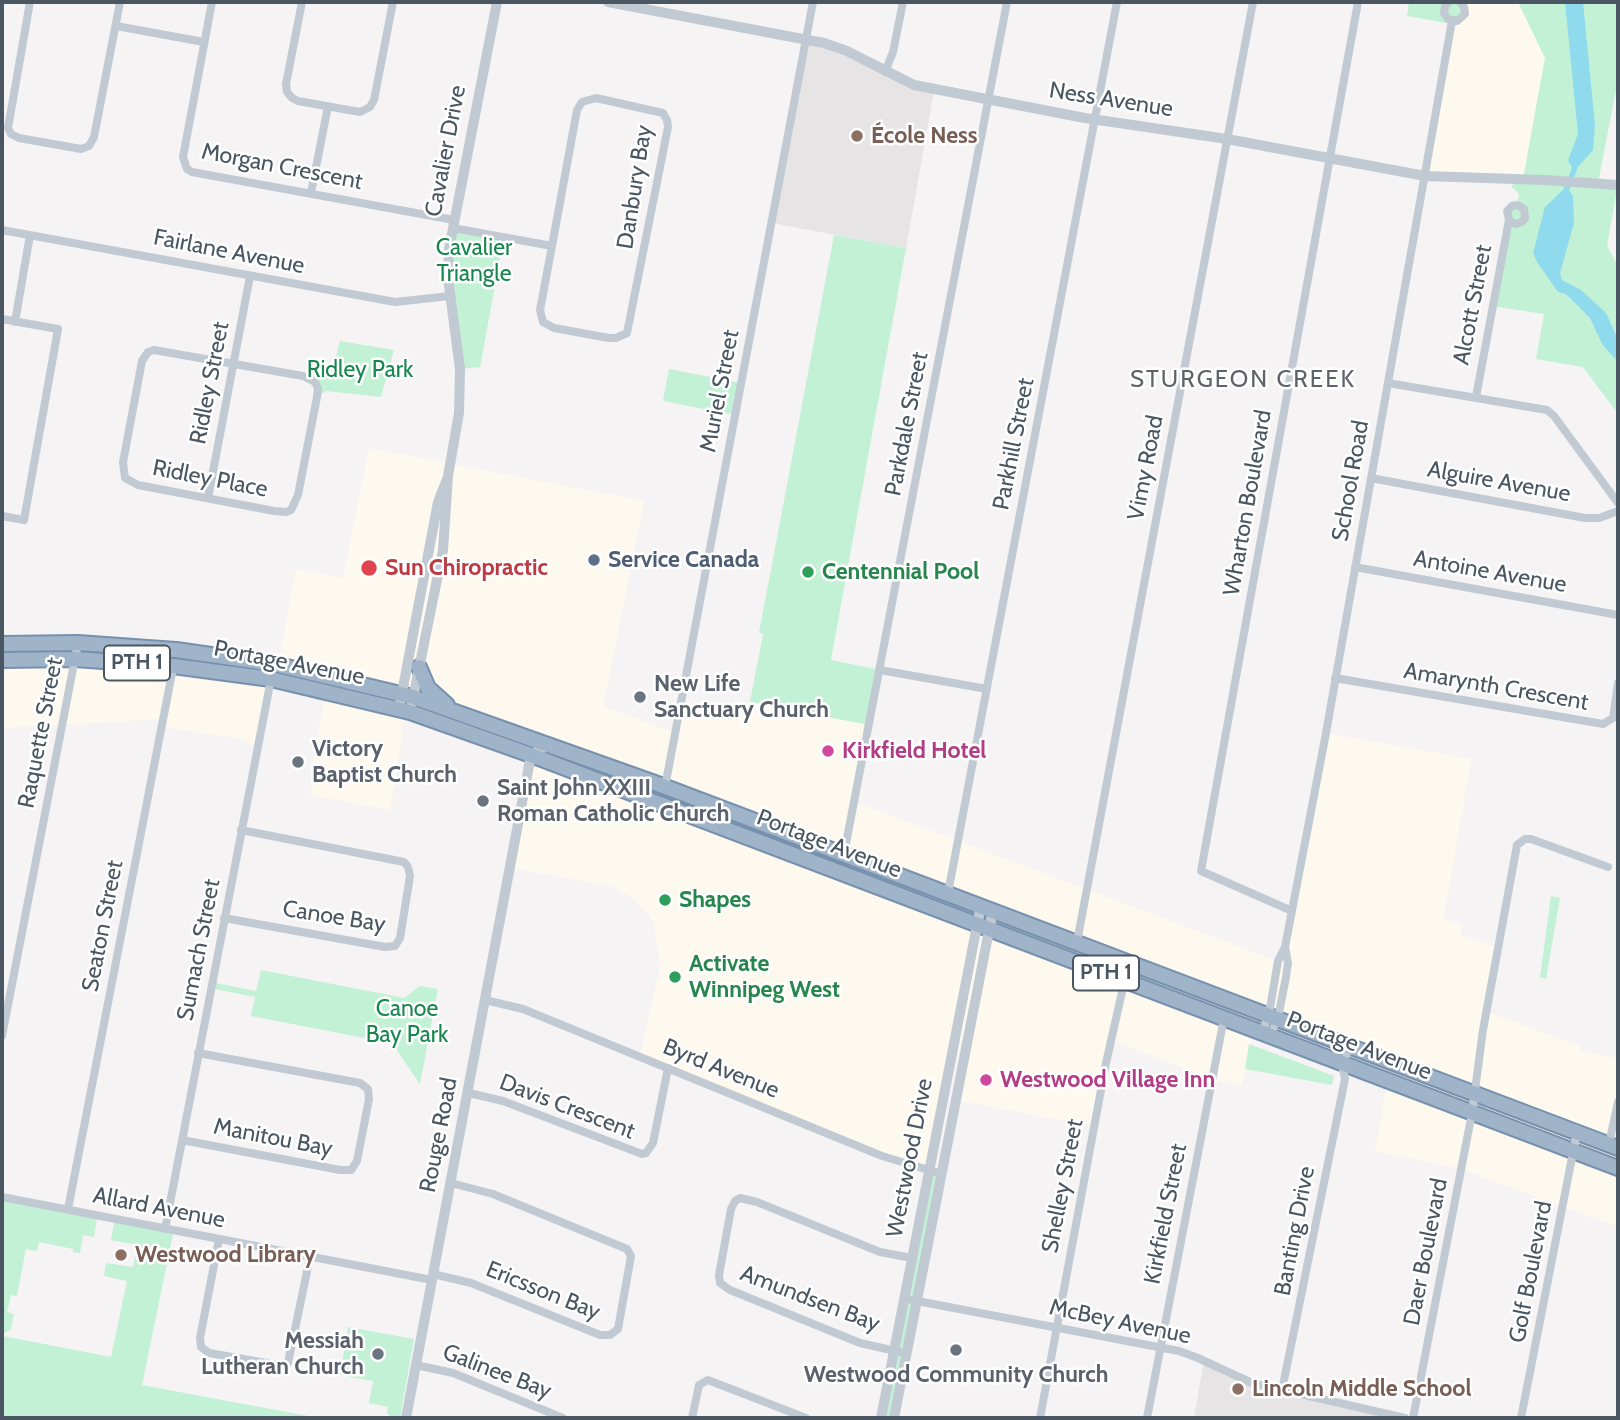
<!DOCTYPE html>
<html>
<head>
<meta charset="utf-8">
<style>
  body { margin:0 }
  #map { position:relative; width:1620px; height:1420px; overflow:hidden; background:#f5f3f3; font-family:Cabin,sans-serif }
  canvas { display:block }
  .frame { position:absolute; inset:0; border:4px solid #4a5661; pointer-events:none }
</style>
</head>
<body>
<div id="map">
<canvas width="1620" height="1420"></canvas>
<div class="frame"></div>
</div>
<script>
const ctx = document.querySelector('canvas').getContext('2d');
ctx.lineJoin = 'round';
function fill(path, color) { ctx.fillStyle = color; ctx.fill(path, 'evenodd'); }
const shape = rows => new Path2D(rows.map(r => 'M' + r).join(''));
function stroke(path, color, width, dash) { ctx.strokeStyle = color; ctx.lineWidth = width; ctx.lineCap = dash ? 'butt' : 'round'; ctx.setLineDash(dash || []); ctx.stroke(path); }
function write(font, color, halo, rows, align = 'center') {
  ctx.font = font + ' Cabin,sans-serif'; ctx.lineWidth = 5; ctx.setLineDash([]); ctx.textBaseline = 'middle'; ctx.strokeStyle = halo; ctx.fillStyle = color; for (const [text, x, y, turn = 0] of rows) {
    ctx.save(); ctx.translate(x, y); ctx.rotate((+turn || 0) * Math.PI / 180); ctx.textAlign = isNaN(turn) ? turn : align; if (halo) ctx.strokeText(text, 0, 0); ctx.fillText(text, 0, 0); ctx.restore();
  }
}
const commercial = shape([
  [1455,2,1518,2,1545,58,1523,179,1425,176],
  [369,448,644,501,603,706,675,733,681,706,746,717,750,702,869,725,855,802,1277,961,1285,947,1326,733,1471,759,1444,918,1463,925,1460,934,1498,948,1487,1012,1580,1046,1580,1051,1618,1058,1618,1227,1461,1169,1375,1151,1387,1082,1254,1030,1242,1086,1227,1080,1226,1084,1111,1040,1093,1127,956,1100,989,929,930,1170,899,1162,640,1057,660,966,654,924,648,914,631,897,611,886,510,868,531,755,548,744,278,665,296,569,343,578],
  [2,660,271,679,257,746,232,737,161,727,162,719,2,728],
  [326,693,409,712,401,728,403,730,390,810,310,795,314,775,310,773]
]);
const education = shape([
  [806,40,934,91,906,248,771,223],
  [1204,1360,1239,1378,1405,1418,1194,1418]
]);
const green = shape([
  [1409,2,1460,2,1465,11,1452,24,1407,16],
  [1518,2,1618,2,1618,80,1598,183,1618,184,1607,246,1618,266,1618,414,1583,367,1536,359,1544,314,1492,306,1507,217,1517,205,1519,194,1511,186,1523,179,1545,58],
  [453,228,504,237,480,367,460,369,448,278],
  [834,235,906,248,831,660,880,670,869,725,750,702,763,634,759,633],
  [340,341,394,350,381,397,326,391,317,397,315,382,332,373],
  [669,369,741,383,735,415,663,401],
  [1551,896,1560,898,1546,979,1540,977],
  [261,970,404,998,420,986,438,989,420,1084,396,1049,395,1044,251,1016,255,997,210,988,211,982,256,991],
  [1249,1044,1334,1076,1332,1085,1245,1069],
  [930,1170,942,1174,894,1418,881,1418],
  [2,1201,97,1219,94,1237,83,1235,80,1253,73,1252,73,1249,39,1242,37,1251,26,1249,17,1296,11,1295,7,1312,14,1314,11,1329,3,1334,3,1336,111,1357,127,1281,104,1276,106,1263,133,1267,137,1245,111,1240,114,1222,173,1234,142,1385,319,1418,2,1418,2,1253,4,1242,2,1241],
  [348,1327,414,1339,400,1418,395,1418,387,1414,388,1407,369,1403,373,1381,340,1375]
]);
const water = shape([
  [1565,2,1583,2,1595,125,1593,150,1578,167,1569,190,1573,196,1574,223,1560,273,1562,280,1581,290,1606,313,1618,340,1618,362,1602,344,1590,318,1566,294,1558,292,1537,262,1533,253,1545,207,1563,190,1572,168,1568,160,1578,134]
]);
const minor = shape([
  [30,2,8,128,11,134,19,138,81,149,89,146,94,137,120,2],
  [212,2,183,157,187,169,192,172,454,220],
  [302,2,286,84,287,92,292,98,298,101,360,112,370,107,374,100,393,2],
  [1449,2,1445,6,1444,13,1448,19,1457,21,1465,14,1464,7,1460,2],
  [116,26,204,42],
  [885,72,893,52,903,2],
  [311,193,328,106],
  [453,228,552,246,577,110,582,102,596,98,663,113,667,120,668,127,627,333,616,338,609,338,554,328,543,322,540,310,552,246],
  [2,230,395,302,450,296],
  [2,319,58,329,24,520,2,516],
  [15,322,30,235],
  [154,350,303,376,315,382,318,389,317,397,298,495,291,510,286,512,274,511,138,485,125,478,123,462,142,361,148,352,154,350],
  [1388,383,1547,410,1554,416,1618,503],
  [1476,397,1509,220,1507,211,1512,206,1517,205,1524,209,1525,218,1522,222,1515,224,1509,220],
  [1371,478,1585,518,1599,518,1618,511],
  [208,498,250,276],
  [1355,567,1618,615],
  [880,670,987,689],
  [1335,678,1603,724,1613,718,1618,683],
  [665,787,813,2],
  [844,854,1007,2],
  [948,893,1117,2],
  [1292,911,1201,871,1358,2],
  [224,918,385,947,395,946,400,938,410,876,408,867,404,862,241,830],
  [1077,942,1253,2],
  [485,1000,523,1009,882,1156,942,1174],
  [1262,1033,1269,1014,1278,961,1285,947,1326,733,1452,21],
  [2,1036,78,643],
  [1270,1036,1278,1018,1286,977,1288,963,1285,947],
  [469,1093,503,1101,642,1154,646,1153,653,1143,668,1068],
  [182,1140,340,1170,351,1170,357,1161,369,1099,368,1089,360,1083,198,1053],
  [1609,1144,1618,1102],
  [2,1197,432,1280],
  [68,1209,174,663],
  [165,1229,271,679],
  [219,1239,200,1338,201,1347,209,1353,278,1365,288,1363,310,1257],
  [433,1274,471,1283,600,1335,610,1335,618,1329,631,1256,627,1249,493,1194,451,1183],
  [912,1300,1179,1351,1198,1358,1252,1383,1405,1418],
  [900,1352,860,1343,730,1290,720,1283,719,1275,731,1209,735,1201,740,1198,757,1202,880,1252,912,1258],
  [416,1365,453,1373,563,1418],
  [1282,1390,1345,1079,1342,1065,1350,1046],
  [692,1418,699,1385,708,1380,806,1418],
  [1040,1418,1106,1063,1129,961],
  [1147,1418,1224,1018],
  [1413,1418,1472,1113,1483,1030,1517,845,1525,839,1531,839,1608,867],
  [1521,1418,1577,1132]
]);
const tertiary = shape([
  [608,2,824,43,847,51,914,85,1085,118,1227,139,1425,176,1545,180,1618,185],
  [412,703,443,550,448,476,459,413,460,369,448,278,449,249,497,2],
  [399,709,438,502,447,479],
  [406,1418,531,755,549,744],
  [881,1418,981,905],
  [894,1418,993,910]
]);
const trunk = shape([
  [2,644,78,643,176,650,274,664,413,697,655,783,1618,1148],
  [2,660,75,659,173,666,271,679,410,712,531,755,1618,1168],
  [419,667,428,688,447,705]
]);
const markers = [
  [857,136,7,"#8d6e63"],
  [594,560,7,"#5c6f8a"],
  [369,568,9,"#e0444e"],
  [808,572,7,"#2e9e5b"],
  [640,697,7,"#6b7280"],
  [828,751,7,"#d1479c"],
  [298,762,7,"#6b7280"],
  [483,801,7,"#6b7280"],
  [665,900,7,"#2e9e5b"],
  [675,977,7,"#2e9e5b"],
  [986,1080,7,"#d1479c"],
  [121,1255,7,"#8d6e63"],
  [956,1350,7,"#6b7280"],
  [378,1354,7,"#6b7280"],
  [1238,1389,7,"#8d6e63"]
];
const shields = [
  [137,663,66],
  [1106,973,66]
];
const shieldNames = [
  ["PTH 1",137,663],
  ["PTH 1",1106,973]
];
const streetNames = [
  ["Ness Avenue",1111,100,9],
  ["Cavalier Drive",446,151,-79],
  ["Morgan Crescent",282,167,11],
  ["Danbury Bay",635,187,-81],
  ["Fairlane Avenue",229,252,11],
  ["Alcott Street",1473,305,-79],
  ["Ridley Street",210,383,-79],
  ["Muriel Street",720,391,-79],
  ["Parkdale Street",907,424,-79],
  ["Parkhill Street",1014,444,-79],
  ["Vimy Road",1146,468,-79],
  ["Ridley Place",210,479,11],
  ["School Road",1351,481,-80],
  ["Alguire Avenue",1499,482,10],
  ["Wharton Boulevard",1248,503,-80],
  ["Antoine Avenue",1490,572,10],
  ["Portage Avenue",289,663,11],
  ["Amarynth Crescent",1496,687,10],
  ["Raquette Street",41,733,-79],
  ["Portage Avenue",829,844,21],
  ["Canoe Bay",334,917,9],
  ["Seaton Street",103,926,-79],
  ["Sumach Street",199,950,-79],
  ["Portage Avenue",1359,1046,21],
  ["Byrd Avenue",721,1069,22],
  ["Davis Crescent",567,1107,21],
  ["Rouge Road",439,1135,-79],
  ["Manitou Bay",273,1138,11],
  ["Westwood Drive",910,1158,-79],
  ["Shelley Street",1063,1186,-79],
  ["Allard Avenue",159,1208,11],
  ["Kirkfield Street",1166,1214,-79],
  ["Banting Drive",1295,1231,-79],
  ["Daer Boulevard",1426,1252,-79],
  ["Golf Boulevard",1531,1272,-79],
  ["Ericsson Bay",543,1291,22],
  ["Amundsen Bay",810,1299,21],
  ["McBey Avenue",1120,1322,12],
  ["Galinee Bay",497,1372,21]
];
const educationNames = [
  ["École Ness",871,136],
  ["Westwood Library",135,1255],
  ["Lincoln Middle School",1252,1389]
];
const parkNames = [
  ["Cavalier",474,248],
  ["Triangle",474,274],
  ["Ridley Park",360,370],
  ["Canoe",407,1009],
  ["Bay Park",407,1035]
];
const serviceNames = [
  ["Service Canada",608,560]
];
const healthNames = [
  ["Sun Chiropractic",385,568]
];
const leisureNames = [
  ["Centennial Pool",822,572],
  ["Shapes",679,900],
  ["Activate",689,964],
  ["Winnipeg West",689,990]
];
const worshipNames = [
  ["New Life",654,684],
  ["Sanctuary Church",654,710],
  ["Victory",312,749],
  ["Baptist Church",312,775],
  ["Saint John XXIII",497,788],
  ["Roman Catholic Church",497,814],
  ["Messiah",364,1341,"right"],
  ["Lutheran Church",364,1367,"right"],
  ["Westwood Community Church",956,1375,"center"]
];
const hotelNames = [
  ["Kirkfield Hotel",842,751],
  ["Westwood Village Inn",1000,1080]
];
const neighbourhoodNames = [
  ["STURGEON CREEK",1243,380]
];
fill(commercial, '#fdf9ef');
fill(education, '#e6e4e5');
fill(green, '#c3f1d5');
fill(water, '#90daee');
stroke(trunk, '#7690ad', 18);
stroke(minor, '#c1cad2', 8);
stroke(tertiary, '#c1cad2', 10);
stroke(trunk, '#9fb4c9', 14);
for (const [x, y, r, color] of markers) { const dot = new Path2D(); dot.arc(x, y, r, 0, 2 * Math.PI); ctx.fillStyle = color; ctx.fill(dot); stroke(dot, '#fff', 2.5); }
for (const [x, y, w] of shields) { const box = new Path2D(); box.roundRect(x - w / 2, y - 17.5, w, 35, 5); ctx.fillStyle = '#fff'; ctx.fill(box); stroke(box, '#4a5661', 2); }
write('bold 21px', '#4a5661', null, shieldNames);
write('23px', '#4a5661', '#fff', streetNames);
write('bold 23px', '#785e54', '#fff', educationNames, 'left');
write('23px', '#17864f', '#fff', parkNames);
write('bold 23px', '#4e5e75', '#fff', serviceNames, 'left');
write('bold 23px', '#be3a42', '#fff', healthNames, 'left');
write('bold 23px', '#27864d', '#fff', leisureNames, 'left');
write('bold 23px', '#5b616d', '#fff', worshipNames, 'left');
write('bold 23px', '#b23c85', '#fff', hotelNames, 'left');
ctx.letterSpacing = '2px';
write('24px', '#5f6368', '#fff', neighbourhoodNames);
ctx.letterSpacing = '0px';
</script>
</body>
</html>
